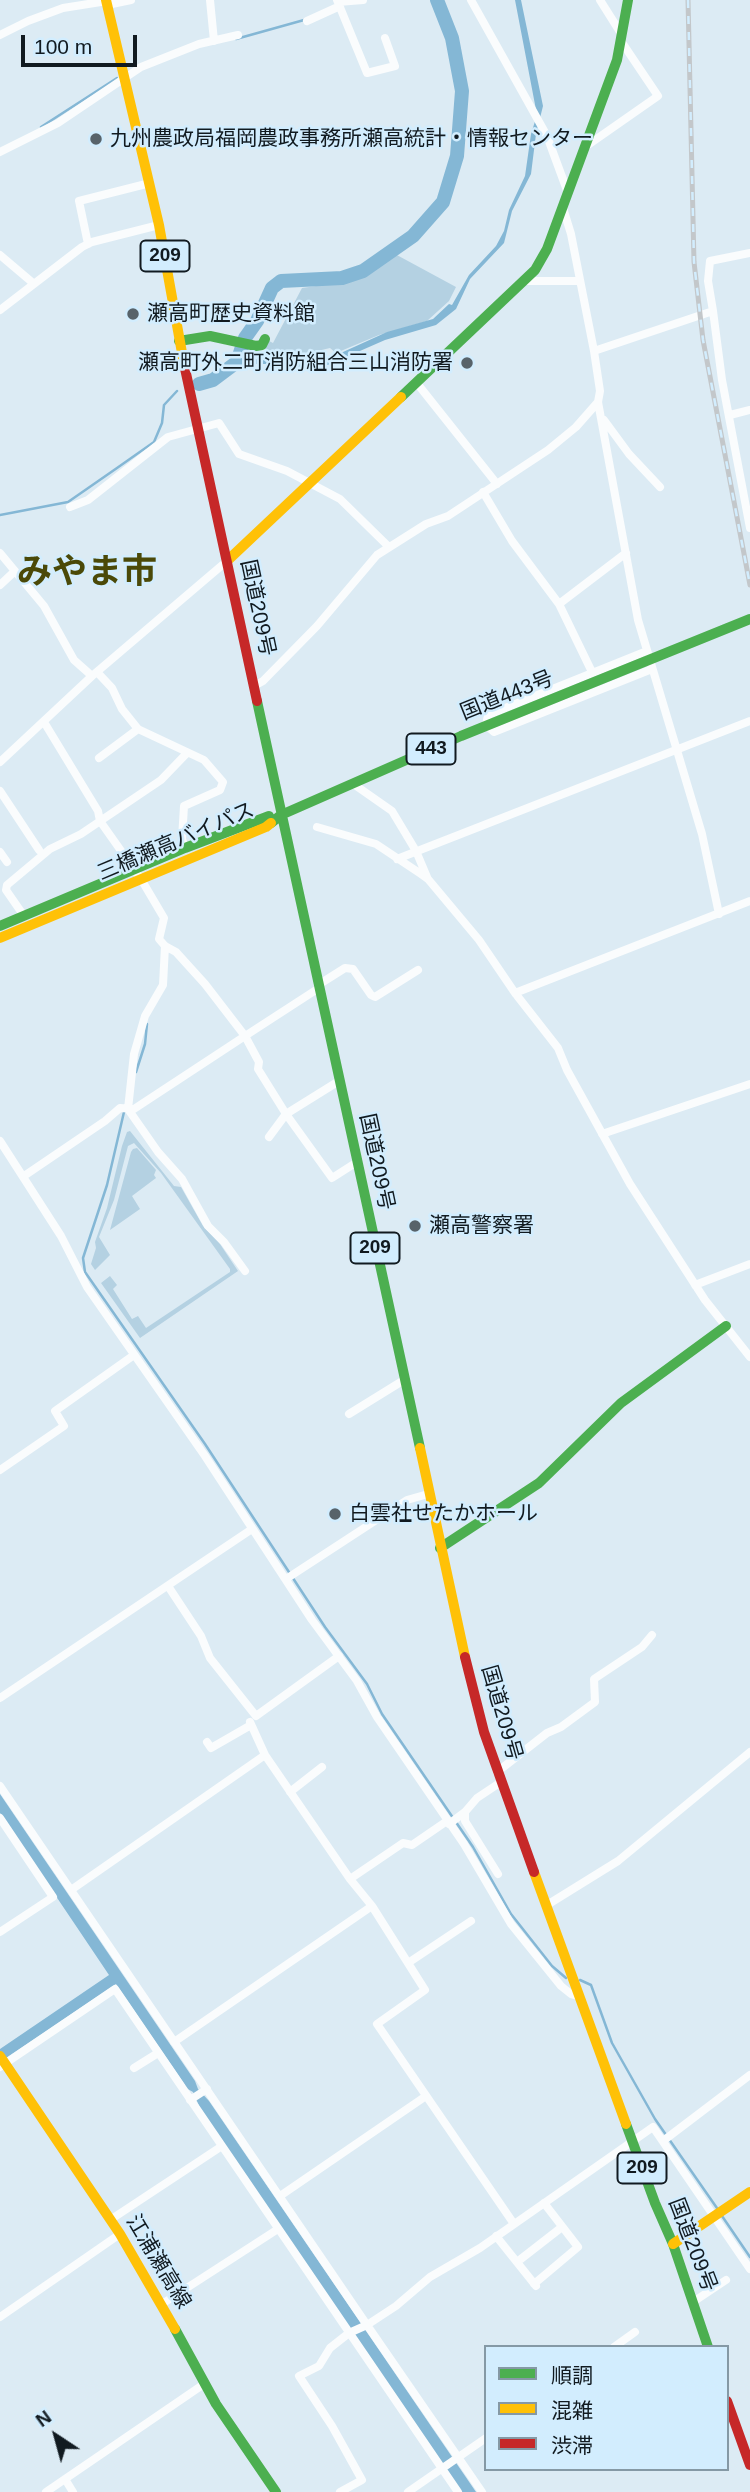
<!DOCTYPE html>
<html>
<head>
<meta charset="utf-8">
<style>
  body { margin:0 }
  #map { position:relative; width:750px; height:2492px; overflow:hidden; background:#dcebf4; font-family:Arial,"Noto Sans JP",sans-serif }
  canvas { display:block }
  .legend { position:absolute; left:484px; top:2345px; width:245px; height:126px; box-sizing:border-box; background:#d2edfe; border:2px solid #8599a5; margin:0; padding:9px 12px; list-style:none; font-size:21px; color:#111a20 }
  .legend li { display:flex; align-items:center; gap:14px; height:35px }
  .legend b { width:35px; border:2px solid #8599a5 }
  .north { position:absolute; left:21px; top:2401px; width:70px; height:70px; -webkit-text-stroke:5px #d2edfe; paint-order:stroke; rotate:324deg; font-size:19px; font-weight:700; line-height:28px; text-align:center; color:#111a20 }
  .north::after { content:''; display:block; margin:auto; width:24px; height:32px; background:#111a20; clip-path:polygon(50% 0,100% 100%,50% 72%,0 100%) }
  .scale { position:absolute; left:21px; top:35px; width:116px; height:32px; box-sizing:border-box; border:4px solid #111a20; border-top:0; padding-left:9px; font-size:21px; line-height:24px; white-space:nowrap; color:#111a20; -webkit-text-stroke:5px #d2edfe; paint-order:stroke }
</style>
</head>
<body>
<div id="map">
<canvas width="750" height="2492"></canvas>
<ul class="legend">
<li><b style="height:9px;background:#4caf50"></b>順調</li>
<li><b style="height:9px;background:#ffc107"></b>混雑</li>
<li><b style="height:9px;background:#c62828"></b>渋滞</li>
</ul>
<div class="north">N</div>
<div class="scale">100 m</div>
</div>
<script>
const ctx = document.querySelector('canvas').getContext('2d');
ctx.lineJoin = 'round';
function fill(path, color) { ctx.fillStyle = color; ctx.fill(path, 'evenodd'); }
const shape = rows => new Path2D(rows.map(r => 'M' + r).join(''));
function stroke(path, color, width, dash) { ctx.strokeStyle = color; ctx.lineWidth = width; ctx.lineCap = dash ? 'butt' : 'round'; ctx.setLineDash(dash || []); ctx.stroke(path); }
function write(font, color, halo, rows, align = 'center') {
  ctx.font = font + ' Arial,"Noto Sans JP",sans-serif'; ctx.lineWidth = 5; ctx.setLineDash([]); ctx.textBaseline = 'middle'; ctx.strokeStyle = halo; ctx.fillStyle = color; for (const [text, x, y, turn = 0] of rows) {
    ctx.save(); ctx.translate(x, y); ctx.rotate((+turn || 0) * Math.PI / 180); ctx.textAlign = isNaN(turn) ? turn : align; if (halo) ctx.strokeText(text, 0, 0); ctx.fillText(text, 0, 0); ctx.restore();
  }
}
const green = shape([
  [395,254,456,287,449,301,427,321,379,335,336,353,330,348,284,359,265,349,269,341,273,343,302,288,337,283,367,273],
  [130,1131,174,1186,181,1187,203,1226,220,1244,238,1271,140,1338,101,1283,110,1276,117,1285,113,1289,132,1319,138,1316,146,1328,230,1272,230,1269,161,1173,134,1143,128,1146,114,1200,99,1237,110,1255,95,1270,91,1264,96,1248,95,1242,107,1208,122,1146,127,1132],
  [137,1148,156,1170,154,1175,156,1178,132,1196,140,1209,110,1230,131,1152,133,1149]
]);
const water = shape([
  [515,0,521,0,543,106,536,134,531,174,512,211,504,243,470,279,456,309,436,325,385,340,328,365,301,367,281,364,241,364,240,359,305,360,332,357,387,332,433,319,449,304,452,305,469,275,496,246,504,231,509,210,525,176,531,134,537,115],
  [0,1794,195,2081,198,2089,209,2101,476,2492,462,2492,200,2108,193,2092,184,2087,185,2085,116,1984,0,2062,0,2049,109,1975,0,1813]
]);
const stream = shape([
  [236,39,304,20],
  [41,127,117,78],
  [0,515,68,502,117,468,154,442,162,423,164,405,177,391],
  [136,1072,145,1044,147,1024],
  [124,1112,107,1185,83,1258,85,1272,205,1444,325,1627,367,1684,382,1714,473,1847,511,1914,552,1966,566,1978],
  [580,1980,591,1985,612,2043,655,2119,719,2211],
  [722,2216,750,2257]
]);
const river = shape([
  [199,384,213,380,237,362,245,338,257,321,272,288,281,281,342,278,363,271,413,236,443,202,457,156,462,91,452,38,437,0]
]);
const street = shape([
  [210,0,214,41],
  [337,0,367,73,395,66,385,38],
  [471,0,547,136,568,193],
  [600,0,622,35],
  [338,2,363,0],
  [107,5,131,0],
  [307,21,340,6],
  [0,35,28,21,63,8,107,1],
  [585,147,658,96,621,41],
  [0,152,58,123,141,67,199,44,238,35],
  [563,208,571,234,594,351,600,391,598,402,638,620,702,834,719,914],
  [88,244,79,201,150,183],
  [0,255,33,283],
  [525,281,580,281],
  [0,310,82,247,92,242,159,225],
  [713,311,722,380,750,528],
  [594,351,713,311,708,281,710,261,750,253],
  [416,382,497,484],
  [730,415,750,410],
  [604,420,629,454,660,487],
  [483,492,512,541,559,604,592,672],
  [70,507,88,500,168,437,219,423,239,454,287,471,340,499,388,546],
  [0,553,44,606,74,660,92,676],
  [0,585,15,571],
  [559,604,626,553],
  [647,651,488,715,486,725,494,732,652,669],
  [97,672,112,688,122,709,138,729,204,760,223,782,220,790,184,806,182,839,185,848],
  [254,686,263,681,317,626,377,555,426,524,448,516,548,450,576,427,598,402],
  [99,758,138,729],
  [0,762,92,676,227,561],
  [352,783,392,811,416,851,427,877],
  [0,791,39,850],
  [317,827,376,844,421,874,428,879,479,940,515,993,558,1048,567,1070,630,1184,705,1300,750,1357],
  [0,852,7,862],
  [397,859,750,721],
  [24,916,6,890,7,885,50,849,81,834,161,780,187,753],
  [165,946,163,985,145,1016,134,1054,128,1109,158,1152,182,1179,208,1226,224,1242,245,1271],
  [318,985,345,968,353,969,371,995,375,997,418,970],
  [319,988,245,1036,259,1062,258,1069,286,1114,332,1178,357,1162],
  [515,993,750,901],
  [602,1134,750,1084],
  [269,1137,286,1114,339,1081],
  [0,1141,61,1236,87,1287,205,1456,312,1620,357,1681,377,1717,464,1844,511,1924,561,1986,571,1994,579,1996],
  [24,1176,105,1121,120,1108,134,1109,245,1036,205,984,176,952,165,946,159,939,164,918,141,879,100,821,98,811,44,722],
  [695,1285,750,1264],
  [349,1414,404,1380],
  [0,1470,64,1426,55,1411,134,1355],
  [286,1579,407,1500,428,1494],
  [168,1586,201,1636,210,1658,256,1716,339,1656],
  [0,1698,252,1529],
  [250,1722,265,1755],
  [207,1742,211,1748,251,1725],
  [497,1772,547,1733,561,1727,595,1702,594,1679,642,1647,652,1635],
  [0,1786,367,2325,349,2333,330,2348,319,2366,299,2376,332,2426,362,2480,340,2492],
  [290,1792,322,1767],
  [0,1818,53,1897,0,1932],
  [449,1824,465,1812],
  [498,1874,465,1821,465,1812,477,1798,501,1782],
  [350,1879,403,1843,412,1845,447,1821],
  [71,1890,265,1755,350,1879,372,1906,425,1990,377,2024,514,2224],
  [547,1905,618,1861,750,1752],
  [408,1963,471,1921],
  [174,2042,372,1906],
  [0,2067,115,1989,458,2492],
  [134,2068,158,2053],
  [190,2100,207,2089],
  [663,2141,750,2075],
  [280,2196,426,2096],
  [110,2220,222,2146],
  [496,2236,536,2286],
  [517,2262,562,2227],
  [534,2284,578,2247,544,2203],
  [693,2302,726,2280],
  [162,2304,278,2229],
  [0,2317,120,2234],
  [614,2347,635,2332],
  [65,2479,73,2492],
  [46,2492,204,2384],
  [408,2492,486,2438],
  [482,2492,367,2325,396,2306,430,2277,480,2248,653,2127,750,2269]
]);
const fast = shape([
  [179,341,210,336,256,346,262,345,265,339],
  [401,397,535,270,547,249,617,60,628,0],
  [257,701,420,1448],
  [271,823,281,815,461,736,750,619],
  [0,926,185,848,269,816],
  [440,1548,539,1483,621,1403,726,1326],
  [626,2124,655,2203,673,2244,708,2347],
  [175,2329,216,2404,276,2492]
]);
const slow = shape([
  [106,0,159,225,184,364],
  [227,561,401,397],
  [0,938,266,827,271,823],
  [420,1448,465,1657],
  [534,1872,626,2124],
  [0,2056,120,2234,175,2329],
  [673,2244,750,2192]
]);
const jam = shape([
  [184,364,257,701],
  [465,1657,484,1732,534,1872],
  [727,2401,750,2465]
]);
const rail = shape([
  [688,0,694,262,703,340,750,585]
]);
const markers = [
  [96,139,7,"#58636a"],
  [133,314,7,"#58636a"],
  [467,363,7,"#58636a"],
  [415,1226,7,"#58636a"],
  [335,1514,7,"#58636a"]
];
const shields = [
  [165,256,49],
  [431,749,49],
  [375,1248,49],
  [642,2168,49]
];
const shieldNames = [
  ["209",165,256],
  ["443",431,749],
  ["209",375,1248],
  ["209",642,2168]
];
const poiNames = [
  ["九州農政局福岡農政事務所瀬高統計・情報センター",110,139],
  ["瀬高町歴史資料館",147,314],
  ["瀬高町外二町消防組合三山消防署",453,363,"right"],
  ["瀬高警察署",429,1226],
  ["白雲社せたかホール",349,1514]
];
const streetNames = [
  ["国道209号",257,608,78],
  ["国道443号",507,696,-22],
  ["三橋瀬高バイパス",176,842,-23],
  ["国道209号",376,1162,78],
  ["国道209号",501,1713,74],
  ["国道209号",692,2245,69],
  ["江浦瀬高線",158,2262,59]
];
const townNames = [
  ["みやま市",87,573]
];
fill(green, '#b4d1e2');
fill(water, '#84b7d5');
stroke(stream, '#84b7d5', 2.5);
stroke(river, '#84b7d5', 14);
stroke(street, '#fafcfd', 8);
stroke(fast, '#4caf50', 10);
stroke(slow, '#ffc107', 10);
stroke(jam, '#c62828', 10);
stroke(rail, '#c3c7ca', 5);
stroke(rail, '#d2edfe', 2.5, [8]);
for (const [x, y, r, color] of markers) { const dot = new Path2D(); dot.arc(x, y, r, 0, 2 * Math.PI); ctx.fillStyle = color; ctx.fill(dot); stroke(dot, '#d2edfe', 2.5); }
for (const [x, y, w] of shields) { const box = new Path2D(); box.roundRect(x - w / 2, y - 15.5, w, 31, 5); ctx.fillStyle = '#d2edfe'; ctx.fill(box); stroke(box, '#111a20', 2); }
write('bold 19px', '#111a20', null, shieldNames);
write('21px', '#111a20', '#d2edfe', poiNames, 'left');
write('21px', '#111a20', '#d2edfe', streetNames);
write('bold 35px', '#4b4908', '#d2edfe', townNames);
</script>
</body>
</html>
